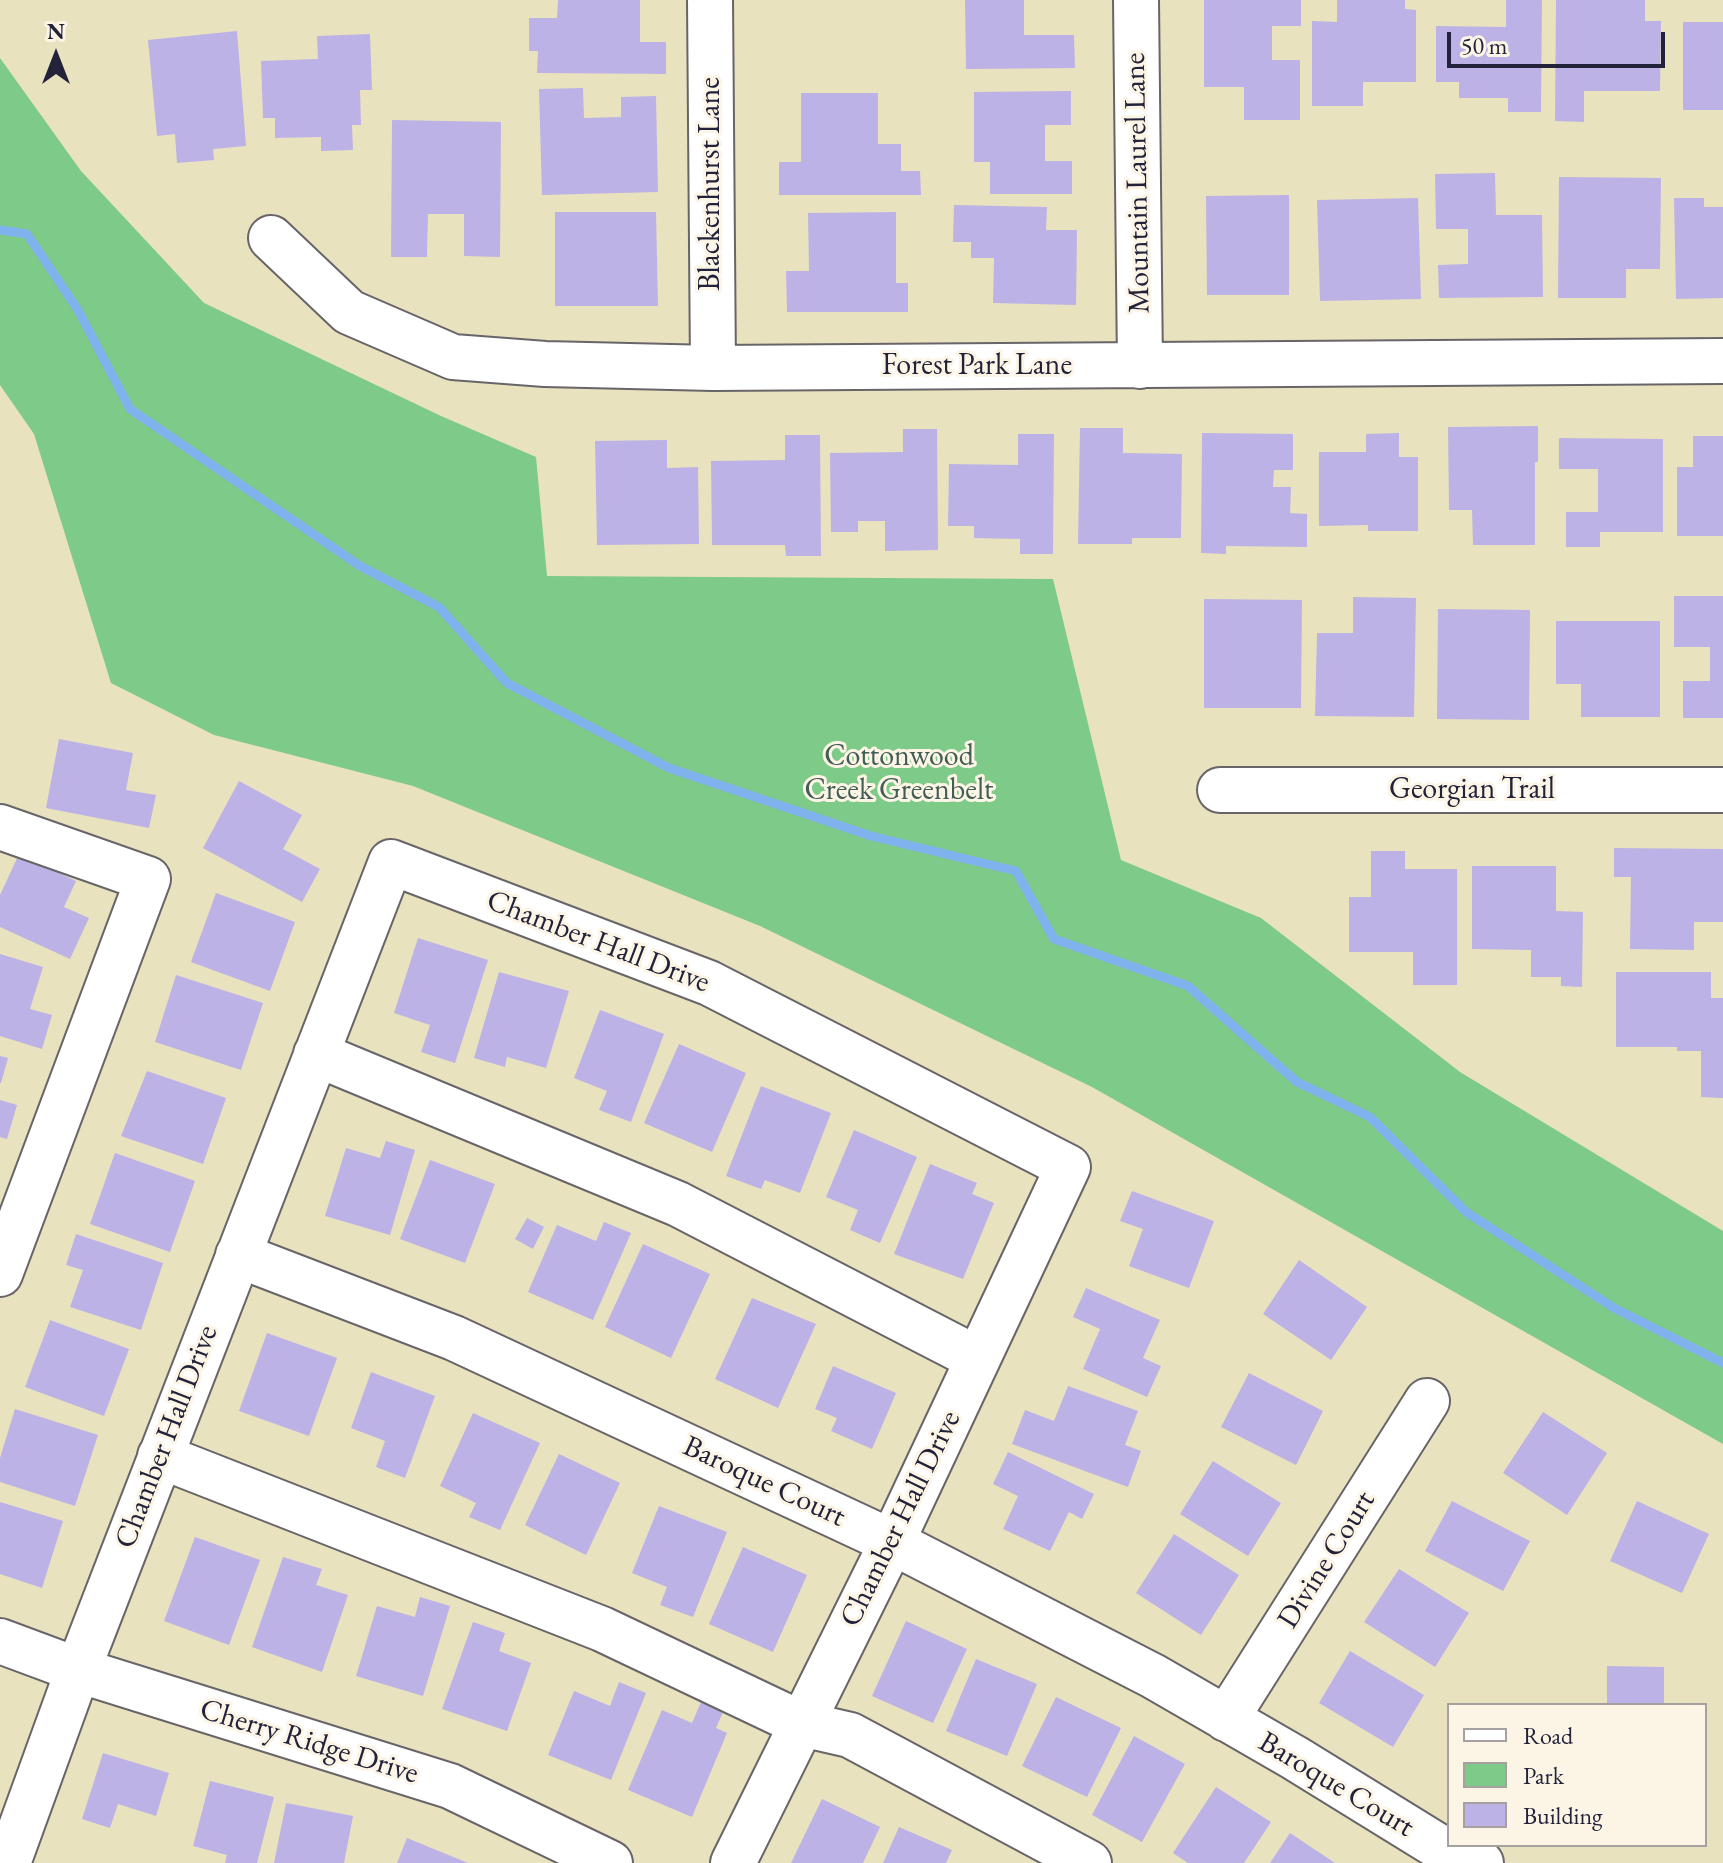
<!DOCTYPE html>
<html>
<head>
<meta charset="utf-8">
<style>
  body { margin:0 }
  #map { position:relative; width:1723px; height:1863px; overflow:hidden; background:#e9e2bf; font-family:"EB Garamond",serif }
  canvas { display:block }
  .legend { position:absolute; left:1447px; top:1703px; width:260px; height:144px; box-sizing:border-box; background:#fcf5e5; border:2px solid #a5a1a1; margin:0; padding:10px 14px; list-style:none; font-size:24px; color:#22223b }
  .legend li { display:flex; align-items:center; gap:16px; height:40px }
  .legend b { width:40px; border:2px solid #a5a1a1 }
  .north { position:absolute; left:16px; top:16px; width:80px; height:80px; -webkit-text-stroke:6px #fcf5e5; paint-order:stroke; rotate:0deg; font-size:22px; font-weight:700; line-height:32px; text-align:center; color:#22223b }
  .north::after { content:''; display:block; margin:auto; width:28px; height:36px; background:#22223b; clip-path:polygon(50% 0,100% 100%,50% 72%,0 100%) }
  .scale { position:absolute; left:1447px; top:32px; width:218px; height:36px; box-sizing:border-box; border:4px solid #22223b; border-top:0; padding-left:10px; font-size:24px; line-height:28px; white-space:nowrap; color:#22223b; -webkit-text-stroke:6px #fcf5e5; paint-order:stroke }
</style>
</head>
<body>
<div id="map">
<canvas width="1723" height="1863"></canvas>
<ul class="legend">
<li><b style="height:10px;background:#fff"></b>Road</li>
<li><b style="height:22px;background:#7eca89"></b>Park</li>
<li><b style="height:22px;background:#bcb2e5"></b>Building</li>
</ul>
<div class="north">N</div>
<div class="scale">50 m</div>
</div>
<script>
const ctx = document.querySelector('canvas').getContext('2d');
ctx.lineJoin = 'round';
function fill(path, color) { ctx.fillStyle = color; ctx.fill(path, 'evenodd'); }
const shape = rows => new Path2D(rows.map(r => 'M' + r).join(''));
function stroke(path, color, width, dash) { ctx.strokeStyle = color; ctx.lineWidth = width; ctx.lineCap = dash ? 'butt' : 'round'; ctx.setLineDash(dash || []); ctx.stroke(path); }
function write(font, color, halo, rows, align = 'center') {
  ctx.font = font + ' "EB Garamond",serif'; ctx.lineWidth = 6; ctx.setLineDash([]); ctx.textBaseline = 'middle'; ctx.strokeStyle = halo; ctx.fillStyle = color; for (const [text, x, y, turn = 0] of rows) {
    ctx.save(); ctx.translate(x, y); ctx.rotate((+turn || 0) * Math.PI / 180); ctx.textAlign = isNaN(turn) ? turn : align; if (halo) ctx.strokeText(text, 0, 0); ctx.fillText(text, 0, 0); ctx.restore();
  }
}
const green = shape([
  [0,58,81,171,204,303,441,416,536,457,547,576,1053,579,1121,860,1261,918,1460,1072,1723,1231,1723,1444,1092,1087,760,926,413,786,214,735,111,683,34,434,0,385]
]);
const stream = shape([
  [0,230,27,234,78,310,130,409,360,566,439,607,507,683,669,768,871,836,1016,871,1054,939,1188,986,1297,1082,1370,1117,1466,1212,1614,1308,1723,1363]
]);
const building = shape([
  [558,0,640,0,640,42,666,42,666,74,537,73,538,51,529,51,529,18,557,18],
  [965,0,1024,0,1024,35,1074,35,1075,68,966,69],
  [1204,0,1301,0,1301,26,1272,26,1272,60,1300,60,1300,120,1244,120,1244,87,1204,87],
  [1337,0,1405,0,1405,9,1416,10,1416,82,1363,82,1363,106,1312,106,1312,21,1337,22],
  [1506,0,1542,0,1541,112,1508,112,1508,98,1459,98,1459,82,1436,82,1436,26,1506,27],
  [1556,0,1645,0,1645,21,1661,21,1660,91,1584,91,1584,122,1555,121],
  [1683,22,1723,22,1723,110,1683,110],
  [237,31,246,146,213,149,214,160,177,163,175,134,157,136,148,40],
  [370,34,372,90,360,90,361,125,352,125,353,150,321,151,321,137,275,138,275,118,263,118,261,61,318,59,317,36],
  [583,88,584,118,621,117,621,97,656,96,658,192,542,195,539,89],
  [1071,91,1071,125,1045,125,1045,161,1072,161,1072,194,990,194,990,162,974,162,974,92],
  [801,93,878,93,878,144,901,144,901,171,920,171,921,195,779,195,779,162,801,162],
  [392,120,501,122,500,257,464,256,464,214,428,214,427,257,391,257],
  [1495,173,1496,215,1542,215,1543,297,1439,298,1438,265,1468,264,1468,229,1436,229,1435,174],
  [1559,177,1661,178,1660,269,1626,269,1626,298,1558,298],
  [1289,195,1289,295,1207,295,1206,196],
  [1418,198,1421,299,1320,301,1317,200],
  [1674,198,1704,198,1704,207,1723,207,1723,298,1676,299],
  [954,205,1047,207,1046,230,1077,230,1076,305,993,303,994,258,971,258,971,242,953,242],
  [555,212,656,212,658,306,555,306],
  [896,212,896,283,908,283,908,312,787,312,786,271,809,271,808,213],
  [1538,426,1538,462,1535,462,1535,545,1473,545,1472,510,1449,510,1448,427],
  [1080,428,1123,428,1123,453,1182,454,1181,538,1132,538,1132,544,1078,544],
  [903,429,937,429,938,550,885,551,885,521,858,521,858,532,831,532,830,453,903,452],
  [1202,433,1293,434,1293,470,1274,470,1273,487,1291,487,1290,513,1307,514,1307,547,1226,546,1226,554,1201,553],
  [1399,433,1399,457,1418,457,1418,531,1368,531,1368,525,1319,526,1319,452,1366,452,1366,434],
  [1018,434,1054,434,1053,554,1020,554,1020,539,974,538,974,526,948,526,949,464,1018,465],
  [785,435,820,435,821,556,786,556,785,545,712,545,711,461,785,460],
  [1693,436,1723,436,1723,536,1677,536,1677,467,1693,467],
  [1559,438,1663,439,1663,532,1600,532,1600,547,1566,547,1566,512,1598,512,1598,469,1559,469],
  [667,440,667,468,698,467,699,544,597,545,595,441],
  [1674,596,1723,596,1723,718,1683,718,1683,681,1710,681,1710,647,1674,647],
  [1353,597,1416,598,1414,717,1315,716,1317,633,1353,633],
  [1204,599,1302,600,1301,708,1204,708],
  [1438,609,1530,610,1529,720,1437,719],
  [1556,621,1660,621,1660,717,1581,717,1581,684,1556,684],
  [59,739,133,753,126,790,156,795,149,828,46,808],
  [239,781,302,815,283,849,320,869,302,902,203,848],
  [1614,848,1723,849,1723,922,1694,922,1694,950,1630,949,1631,877,1614,877],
  [1371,851,1405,851,1405,869,1457,869,1457,985,1413,985,1413,952,1349,952,1349,897,1371,897],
  [19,854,76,881,64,907,89,918,70,959,0,927,0,895],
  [1472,866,1556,866,1556,911,1583,912,1582,987,1561,986,1561,977,1531,977,1531,950,1472,949],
  [216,893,295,922,270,991,191,962],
  [418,938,488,960,455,1063,421,1052,430,1025,394,1013],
  [0,954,43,967,30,1009,52,1015,42,1049,0,1036],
  [499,972,569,991,546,1068,507,1057,505,1067,474,1058],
  [1616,972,1711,972,1711,998,1723,998,1723,1098,1701,1097,1701,1051,1677,1051,1677,1047,1616,1047],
  [176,975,263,1003,241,1070,155,1042],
  [600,1010,664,1034,631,1122,599,1110,607,1091,574,1078],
  [679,1044,746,1073,712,1152,644,1123],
  [0,1056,8,1058,1,1083,0,1083],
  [147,1071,226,1098,203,1164,121,1136],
  [761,1086,831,1113,800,1193,765,1180,761,1189,726,1176],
  [0,1100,17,1105,7,1139,0,1137],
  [854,1130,917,1157,880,1243,850,1230,858,1210,826,1197],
  [386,1141,415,1150,390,1235,325,1216,346,1148,380,1158],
  [115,1153,195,1181,170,1252,90,1224],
  [430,1160,495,1184,465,1263,400,1239],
  [930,1164,977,1183,972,1194,994,1203,963,1279,894,1254],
  [1132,1191,1214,1221,1189,1288,1129,1266,1143,1229,1120,1221],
  [527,1218,544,1227,533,1249,515,1239],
  [604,1222,631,1233,593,1320,528,1292,557,1225,596,1241],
  [76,1234,163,1263,141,1330,70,1307,83,1270,66,1265],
  [643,1244,710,1274,671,1358,605,1327],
  [1299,1260,1367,1307,1331,1360,1263,1314],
  [1086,1288,1160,1320,1143,1358,1161,1366,1147,1397,1083,1369,1100,1329,1073,1317],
  [752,1298,816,1324,778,1408,715,1379],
  [50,1320,129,1349,104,1416,25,1387],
  [267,1333,337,1358,309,1436,239,1411],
  [833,1366,896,1393,872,1449,831,1431,837,1418,815,1409],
  [371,1372,435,1396,405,1478,376,1467,385,1441,351,1428],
  [1249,1373,1323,1411,1296,1465,1221,1427],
  [1068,1386,1138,1411,1125,1445,1141,1451,1128,1487,1012,1444,1025,1410,1054,1421],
  [15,1409,98,1435,75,1506,0,1482,0,1458],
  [1543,1412,1607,1453,1567,1515,1503,1473],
  [473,1413,540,1443,500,1530,469,1517,476,1503,440,1486],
  [1008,1452,1094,1494,1082,1519,1069,1512,1050,1551,1003,1529,1018,1496,993,1484],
  [559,1454,620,1483,586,1555,525,1525],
  [1213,1461,1281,1503,1248,1556,1180,1514],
  [1452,1501,1530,1541,1503,1591,1425,1551],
  [1637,1501,1709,1534,1682,1593,1610,1561],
  [0,1502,63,1521,42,1588,0,1574],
  [659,1506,727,1532,693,1617,660,1605,667,1587,632,1573],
  [1174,1534,1239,1575,1201,1635,1136,1593],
  [195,1537,260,1560,229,1645,164,1621],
  [743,1547,807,1575,773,1652,709,1624],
  [283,1557,322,1569,316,1585,348,1595,322,1672,252,1647],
  [1399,1569,1469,1613,1435,1667,1364,1622],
  [420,1597,450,1606,423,1696,356,1676,377,1606,415,1617],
  [906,1621,967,1649,933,1723,872,1696],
  [473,1622,505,1633,499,1651,531,1663,507,1731,442,1709],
  [1350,1651,1424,1695,1393,1747,1319,1703],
  [976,1659,1037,1684,1007,1756,946,1731],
  [1607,1666,1664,1667,1664,1705,1607,1705],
  [619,1682,646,1693,611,1780,548,1755,574,1691,610,1706],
  [705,1693,727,1703,716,1728,727,1733,692,1817,628,1790,662,1710,692,1723],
  [1056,1697,1121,1728,1087,1797,1022,1766],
  [1134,1736,1185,1764,1142,1842,1092,1815],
  [103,1753,169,1773,156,1816,118,1804,110,1828,82,1819],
  [210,1781,274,1797,257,1863,225,1863,227,1855,193,1846],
  [1216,1787,1271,1822,1244,1863,1188,1863,1173,1853],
  [822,1799,880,1827,863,1863,791,1863],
  [286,1803,353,1816,344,1863,274,1863],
  [899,1827,952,1850,946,1863,883,1863],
  [1290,1833,1335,1863,1270,1863],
  [407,1838,468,1863,397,1863]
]);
const minor = shape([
  [710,0,713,368],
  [1136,0,1140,366],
  [271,238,349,312,453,357,545,364,713,368,1723,361],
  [1220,790,1723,790],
  [0,827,148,879,0,1274],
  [316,1054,678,1204,978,1359],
  [238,1255,454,1338,892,1542,1153,1676,1295,1758,1436,1845,1481,1863],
  [160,1456,602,1629,802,1724,850,1735,1089,1863],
  [0,1641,78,1670,450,1786,610,1863],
  [1226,1719,1427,1401],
  [8,1863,78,1670,391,862,709,983,1068,1167,892,1542,733,1863]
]);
const streetNames = [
  ["Mountain Laurel Lane",1138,183,-91],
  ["Blackenhurst Lane",711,184,-90],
  ["Forest Park Lane",977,366],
  ["Georgian Trail",1472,790],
  ["Chamber Hall Drive",598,942,21],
  ["Chamber Hall Drive",167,1437,-69],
  ["Baroque Court",764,1482,25],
  ["Chamber Hall Drive",901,1519,-64],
  ["Divine Court",1327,1560,-58],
  ["Cherry Ridge Drive",309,1742,17],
  ["Baroque Court",1336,1785,31]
];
const parkNames = [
  ["Cottonwood",899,757],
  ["Creek Greenbelt",899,791]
];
fill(green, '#7eca89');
stroke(stream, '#80b2ed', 9);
fill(building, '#bcb2e5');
stroke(minor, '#686569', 48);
stroke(minor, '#fff', 44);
write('30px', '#22223b', '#fcf5e5', streetNames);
write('30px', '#425d56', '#fcf5e5', parkNames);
</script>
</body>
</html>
